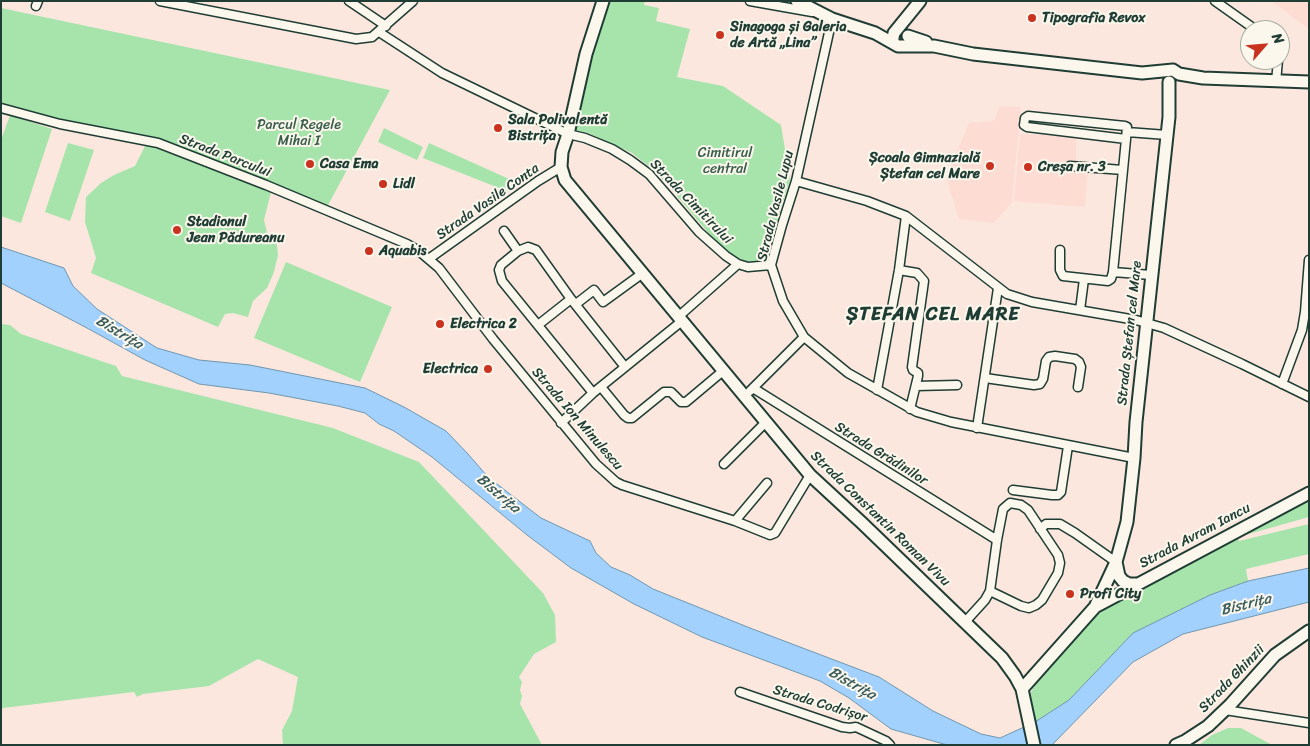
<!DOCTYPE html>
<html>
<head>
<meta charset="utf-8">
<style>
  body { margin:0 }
  #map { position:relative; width:1310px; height:746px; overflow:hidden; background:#fce7de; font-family:Sriracha,sans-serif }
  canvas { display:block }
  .frame { position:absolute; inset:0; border:2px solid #1f3d34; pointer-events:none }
  .north { position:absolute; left:1240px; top:20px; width:50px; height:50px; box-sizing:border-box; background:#fbf7ec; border:1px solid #a3ada2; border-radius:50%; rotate:63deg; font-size:14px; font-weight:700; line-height:20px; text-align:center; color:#1f3d34 }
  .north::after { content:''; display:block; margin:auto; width:18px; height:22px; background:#c8321e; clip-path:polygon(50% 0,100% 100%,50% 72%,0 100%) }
</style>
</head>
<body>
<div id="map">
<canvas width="1310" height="746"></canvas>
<div class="frame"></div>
<div class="north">N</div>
</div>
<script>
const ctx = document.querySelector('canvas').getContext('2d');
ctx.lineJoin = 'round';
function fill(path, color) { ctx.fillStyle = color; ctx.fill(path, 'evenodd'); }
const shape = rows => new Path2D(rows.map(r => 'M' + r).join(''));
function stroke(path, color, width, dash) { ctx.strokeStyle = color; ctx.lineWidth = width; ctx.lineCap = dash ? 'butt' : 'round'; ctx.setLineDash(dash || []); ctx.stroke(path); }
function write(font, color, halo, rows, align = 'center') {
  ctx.font = font + ' Sriracha,sans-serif'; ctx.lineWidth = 4; ctx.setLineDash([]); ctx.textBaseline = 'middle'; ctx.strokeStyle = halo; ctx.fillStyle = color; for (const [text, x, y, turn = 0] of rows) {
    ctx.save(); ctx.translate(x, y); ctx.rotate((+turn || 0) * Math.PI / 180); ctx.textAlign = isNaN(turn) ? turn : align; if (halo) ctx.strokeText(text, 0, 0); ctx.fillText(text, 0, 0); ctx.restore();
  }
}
const built = shape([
  [1271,1,1309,1,1309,29],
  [1000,106,1021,107,1012,202,994,223,959,219,946,177,969,123,994,121],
  [1020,134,1076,136,1076,170,1088,171,1085,207,1014,201]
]);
const green = shape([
  [609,1,645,1,644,5,659,8,656,21,690,29,677,77,723,86,781,125,790,180,764,261,749,262,740,260,717,243,665,182,652,169,632,153,588,133,574,130,592,55],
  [1,8,390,90,327,207,158,144,1,107],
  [10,115,52,129,21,223,1,216,1,140],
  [384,128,423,147,417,160,378,142],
  [68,143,94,150,70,221,45,212],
  [429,143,518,183,509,192,423,158],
  [146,144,271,192,264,220,269,241,276,238,278,255,274,272,267,288,253,301,248,317,233,313,225,314,218,327,91,273,96,258,85,222,86,197,101,183,114,175,135,166],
  [286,262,392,307,360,382,254,338],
  [1,324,10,325,21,334,116,366,122,376,333,428,419,462,543,593,555,615,556,642,534,654,519,677,522,682,520,690,522,696,520,704,542,745,283,745,282,730,292,711,298,677,258,659,209,686,143,694,137,697,134,692,3,708,1,710],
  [1309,497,1309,517,1238,537,1239,541,1309,524,1309,554,1246,569,1248,581,1210,595,1133,633,1069,700,1035,722,1029,696,1036,683,1093,618,1110,605],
  [1228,728,1241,728,1272,745,1199,745,1212,735]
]);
const water = shape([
  [1,247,64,268,73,286,97,309,157,348,199,360,250,365,365,388,404,407,446,431,468,454,488,477,541,518,590,541,596,553,611,567,630,575,653,589,750,628,879,677,933,711,981,734,1000,738,1035,722,1069,700,1133,633,1210,595,1248,581,1309,568,1309,602,1183,634,1133,662,1052,745,947,745,891,729,849,698,820,681,702,637,634,604,571,568,527,535,432,457,394,431,379,424,365,413,338,406,269,393,199,384,145,360,87,328,1,283,1,247]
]);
const street = shape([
  [160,1,356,39,372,37,413,1],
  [349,1,386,26],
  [750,1,812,12],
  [1215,1,1256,30],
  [36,6,38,1],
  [832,19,796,181,782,225,771,265,783,301,804,337,848,373,917,412,951,422,1134,458],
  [379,32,442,73,568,134,585,138,612,149,630,160,649,174,699,232,726,256,738,264,748,267,771,265],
  [1276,82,1278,60],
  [1,108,60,124,158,143,266,185,407,244,419,251,439,268,493,339,596,464,616,482,622,485,735,521,770,535,775,533,810,475],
  [1127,132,1167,135],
  [1070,166,1123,170],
  [796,181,867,201,906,216,1007,294,1032,302,1136,320,1164,328,1242,364,1309,397],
  [504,231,518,251,501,265,499,270,502,281,593,393],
  [1060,250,1060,270,1063,276,1108,281,1111,279,1113,272,1123,170,1126,139,1127,127,1125,126,1028,116,1025,118,1024,125,1027,127,1126,139],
  [518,251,528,247,536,250,571,299,625,367],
  [430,258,538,181,561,167],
  [899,270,917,273,924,281,912,367,913,370,918,373,918,376,910,409],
  [1113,272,1151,275],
  [576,304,594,290,603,302,643,273],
  [1080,310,1084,279],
  [678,317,738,264],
  [538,325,571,299],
  [985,378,1034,385,1040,384,1043,379,1046,361,1049,357,1055,356,1075,359,1079,362,1081,367,1078,387],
  [1282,384,1302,330,1305,312,1309,260],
  [916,386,957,385],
  [601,387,624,415,628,418,632,418,664,392,671,392,681,402,686,402,723,371],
  [753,388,997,540],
  [877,390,899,270,906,216],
  [750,391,804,337],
  [561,423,593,393,682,321],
  [977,428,998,288],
  [724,464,766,422],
  [1013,490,1052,495,1058,495,1061,492,1068,446],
  [735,521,767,483],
  [1040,529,1046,524,1060,524,1075,533,1116,562],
  [965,622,985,600,990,591,997,540,1003,509,1010,503,1021,505,1028,510,1058,555,1060,563,1058,573,1042,600,1036,605,1029,608,1021,606,990,591],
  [740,692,842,727,850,728,856,727,886,741,890,745],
  [1225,710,1309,723]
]);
const secondary = shape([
  [603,1,586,54,568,134,562,152,561,167,565,180,810,475,862,523,1002,658,1015,676,1022,689,1034,745],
  [797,1,832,19,875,33,898,46,934,46,973,54,1142,73,1173,70,1179,74,1203,78,1309,82],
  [908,36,926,42],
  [893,42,893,38,894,33,920,1],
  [1116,562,1119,576,1123,581,1129,584,1136,584],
  [1095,607,1309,493],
  [1022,689,1095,607,1116,562,1127,522,1134,458,1136,422,1169,117,1169,82],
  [1176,745,1185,741,1208,726,1230,705,1275,655,1309,631]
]);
const markers = [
  [1032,18,5,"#c8321e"],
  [720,35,5,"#c8321e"],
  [498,128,5,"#c8321e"],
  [310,164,5,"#c8321e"],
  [990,166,5,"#c8321e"],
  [1028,167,5,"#c8321e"],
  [383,184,5,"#c8321e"],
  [177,230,5,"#c8321e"],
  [369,251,5,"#c8321e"],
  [440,324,5,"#c8321e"],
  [488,369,5,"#c8321e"],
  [1070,594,5,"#c8321e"]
];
const poiNames = [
  ["Tipografia Revox",1042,18],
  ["Sinagoga și Galeria",730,27],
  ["de Artă „Lina”",730,43],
  ["Sala Polivalentă",508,120],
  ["Bistrița",508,136],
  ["Școala Gimnazială",980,158,"right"],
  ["Ștefan cel Mare",980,174,"right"],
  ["Casa Ema",320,164],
  ["Creșa nr. 3",1038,167],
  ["Lidl",393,184],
  ["Stadionul",187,222],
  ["Jean Pădureanu",187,238],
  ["Aquabis",379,251],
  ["Electrica 2",450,324],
  ["Electrica",478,369,"right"],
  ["Profi City",1080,594]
];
const parkNames = [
  ["Parcul Regele",299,125],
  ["Mihai I",299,141],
  ["Cimitirul",725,153],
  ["central",725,169]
];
const streetNames = [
  ["Strada Parcului",225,156,21],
  ["Strada Vasile Conta",488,202,-35],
  ["Strada Cimitirului",691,202,46],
  ["Strada Vasile Lupu",776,206,-76],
  ["Strada Ștefan cel Mare",1130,333,-84],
  ["Strada Ion Minulescu",577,419,49],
  ["Strada Grădinilor",881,454,32],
  ["Strada Constantin Roman Vivu",880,519,44],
  ["Strada Avram Iancu",1195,536,-28],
  ["Strada Ghinzii",1232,679,-46],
  ["Strada Codrișor",820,704,17]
];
const waterNames = [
  ["Bistrița",119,333,31],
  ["Bistrița",498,494,40],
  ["Bistrița",1246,605,-14],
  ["Bistrița",852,684,29]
];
const districtNames = [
  ["ȘTEFAN CEL MARE",933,315]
];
fill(built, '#fddcd4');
fill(green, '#a6e4ac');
fill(water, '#a3d1fe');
stroke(water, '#6e96ad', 1);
stroke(street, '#1f3d34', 11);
stroke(secondary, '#1f3d34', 15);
stroke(street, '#fbf7ec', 8);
stroke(secondary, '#fbf7ec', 11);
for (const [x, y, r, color] of markers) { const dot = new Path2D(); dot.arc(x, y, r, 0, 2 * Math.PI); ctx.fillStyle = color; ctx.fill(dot); stroke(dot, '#fbf7ec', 2); }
write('bold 14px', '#1f3d34', '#fbf7ec', poiNames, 'left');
write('14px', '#3a5e4c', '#fbf7ec', parkNames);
write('14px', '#1f3d34', '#fbf7ec', streetNames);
write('italic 15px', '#395b5c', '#fbf7ec', waterNames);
ctx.letterSpacing = '1px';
write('bold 19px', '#1f3d34', '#fbf7ec', districtNames);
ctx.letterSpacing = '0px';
</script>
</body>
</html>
